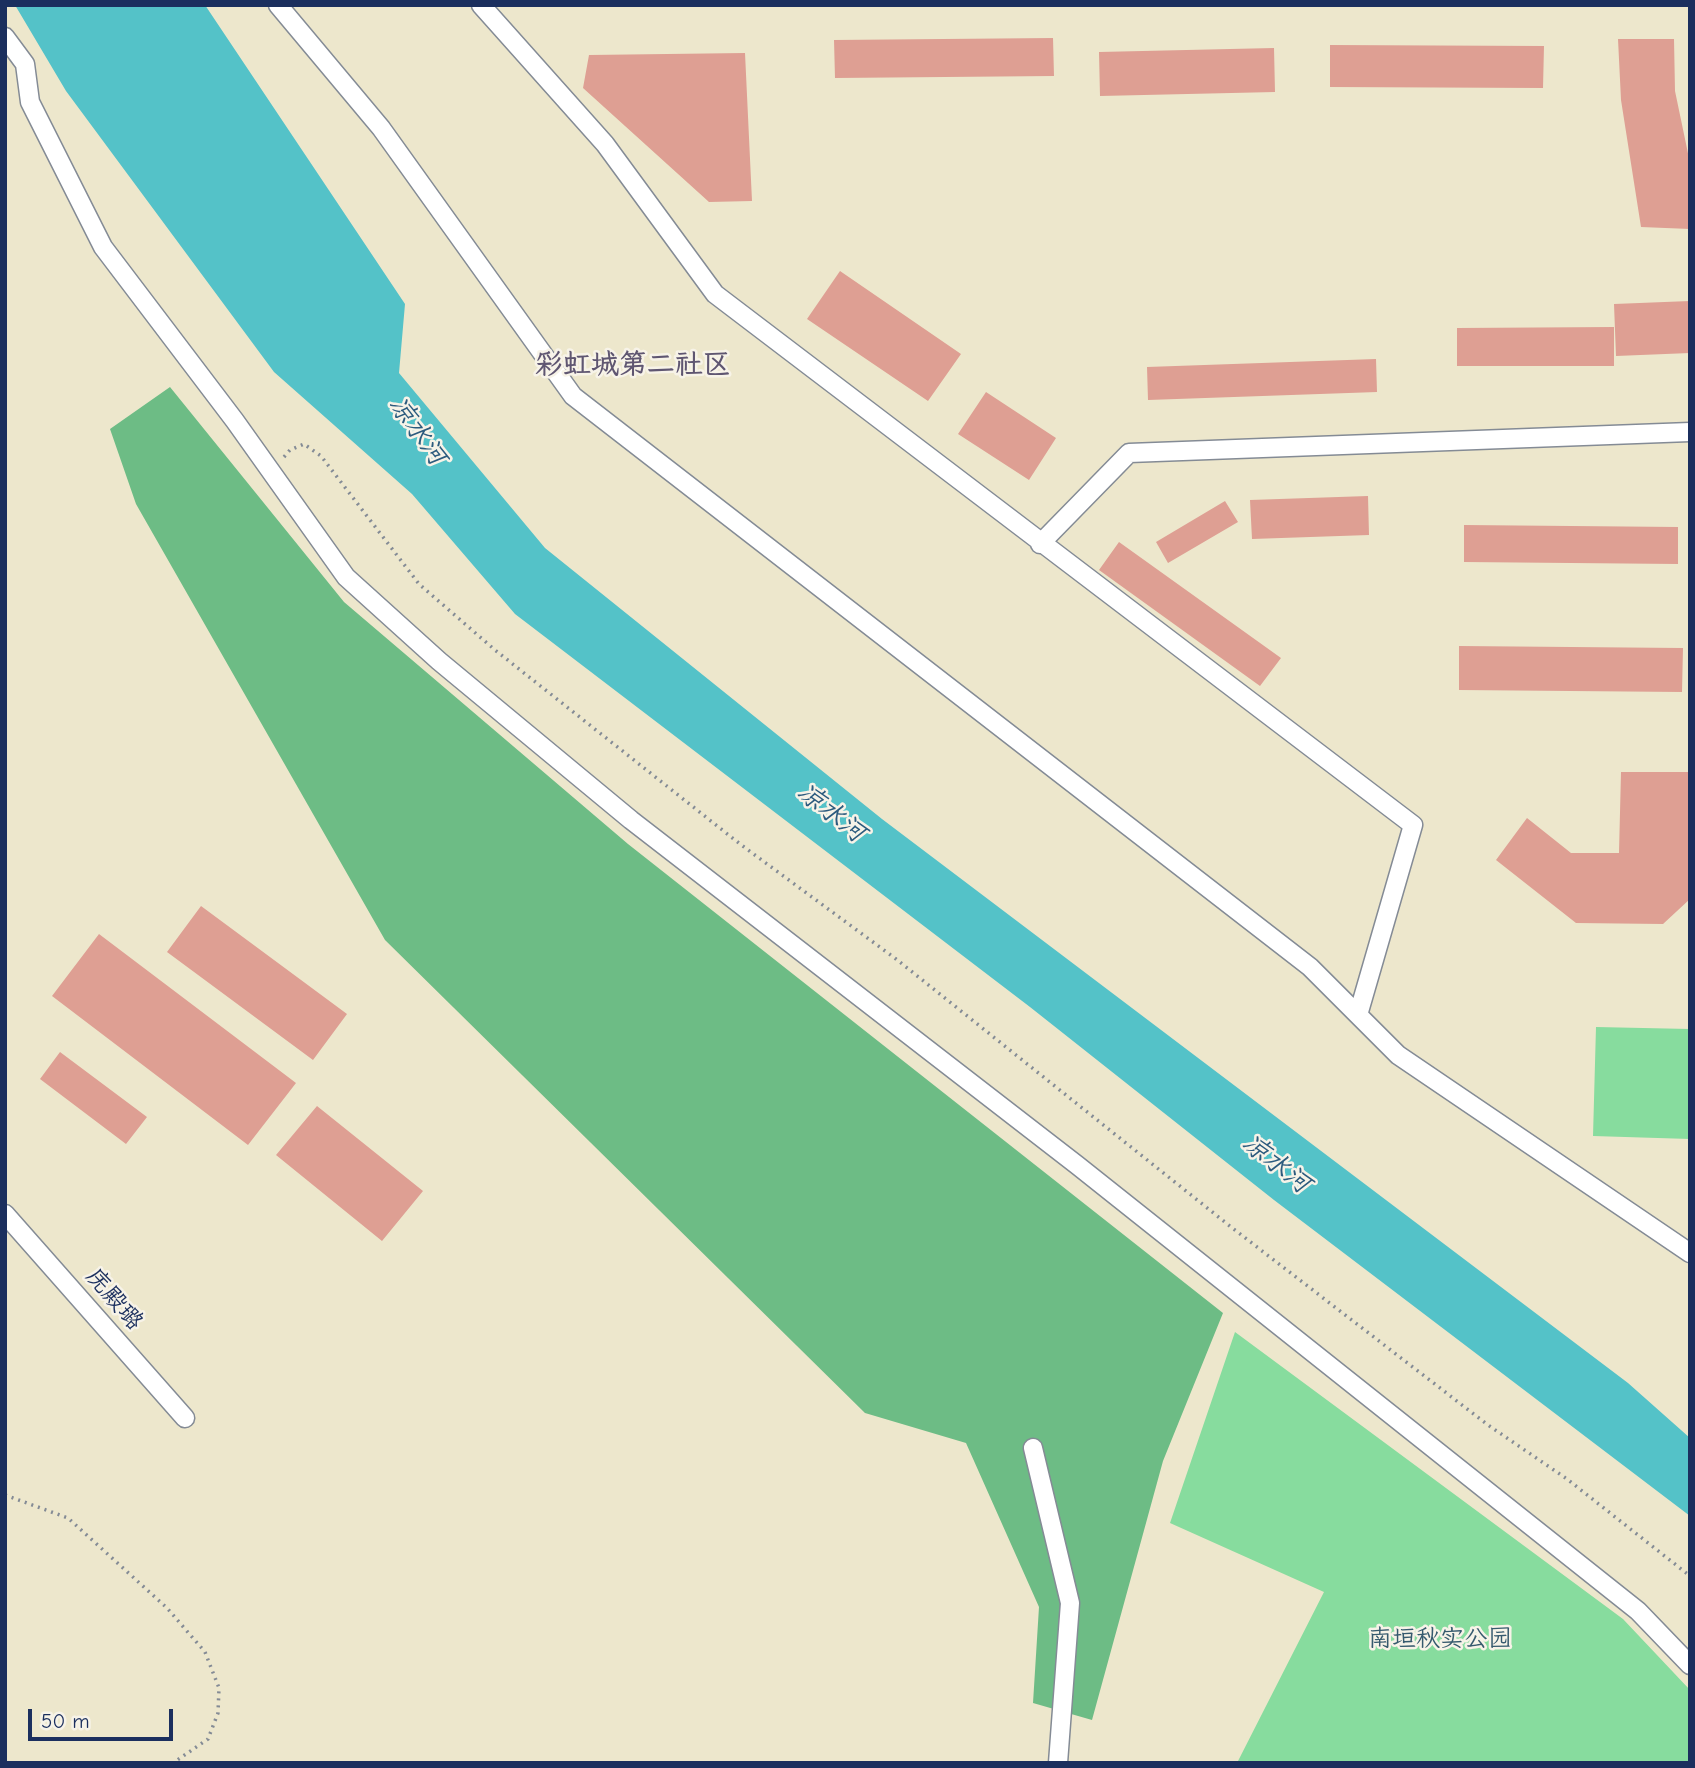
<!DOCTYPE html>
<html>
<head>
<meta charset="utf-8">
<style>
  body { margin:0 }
  #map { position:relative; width:1695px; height:1768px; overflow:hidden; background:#ede7cc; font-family:"Comic Neue",sans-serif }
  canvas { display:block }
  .frame { position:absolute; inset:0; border:7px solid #1b2f5e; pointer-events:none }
  .scale { position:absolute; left:28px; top:1709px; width:145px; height:32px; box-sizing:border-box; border:4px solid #1b2f5e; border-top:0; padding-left:9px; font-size:21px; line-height:24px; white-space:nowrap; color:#1b2f5e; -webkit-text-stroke:5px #f7f3e8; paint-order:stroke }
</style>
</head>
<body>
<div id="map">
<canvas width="1695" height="1768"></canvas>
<div class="frame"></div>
<div class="scale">50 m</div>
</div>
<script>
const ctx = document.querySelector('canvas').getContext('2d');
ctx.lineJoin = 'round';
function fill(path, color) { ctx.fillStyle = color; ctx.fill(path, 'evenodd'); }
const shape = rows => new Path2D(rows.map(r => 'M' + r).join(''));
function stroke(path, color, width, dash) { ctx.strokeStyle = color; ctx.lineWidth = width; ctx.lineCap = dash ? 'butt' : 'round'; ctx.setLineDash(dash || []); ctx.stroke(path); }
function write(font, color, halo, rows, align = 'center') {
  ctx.font = font + ' "Comic Neue","LXGW WenKai TC",sans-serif'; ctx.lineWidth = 5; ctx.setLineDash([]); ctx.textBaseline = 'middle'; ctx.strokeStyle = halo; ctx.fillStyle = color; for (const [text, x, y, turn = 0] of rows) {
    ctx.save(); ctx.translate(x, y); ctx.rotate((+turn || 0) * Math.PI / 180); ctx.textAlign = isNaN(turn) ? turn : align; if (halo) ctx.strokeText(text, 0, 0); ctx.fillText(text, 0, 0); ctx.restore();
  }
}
const green = shape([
  [1596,1027,1690,1029,1690,1139,1593,1136],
  [1235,1332,1623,1619,1690,1690,1690,1763,1237,1763,1324,1592,1170,1523]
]);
const forest = shape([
  [170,387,344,602,628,844,1223,1313,1163,1461,1092,1720,1033,1703,1039,1607,966,1443,865,1413,385,940,136,504,110,429]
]);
const water = shape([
  [15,5,205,5,405,304,399,373,545,548,882,819,1628,1383,1690,1438,1690,1516,1274,1200,1030,1007,515,614,412,494,274,372,66,91]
]);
const building = shape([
  [1053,38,1054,76,835,78,834,40],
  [1618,39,1674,39,1675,91,1690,163,1690,229,1641,227,1621,100],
  [1330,45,1544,46,1543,88,1330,87],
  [1274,48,1275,92,1100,96,1099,52],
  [745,53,752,201,709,202,583,88,589,55],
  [840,271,961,354,928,401,807,319],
  [1690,301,1690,353,1616,356,1614,304],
  [1614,327,1614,366,1457,366,1457,328],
  [1376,359,1377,392,1148,400,1147,367],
  [986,392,1056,438,1029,480,958,434],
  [1368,496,1369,535,1252,539,1250,500],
  [1225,501,1238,522,1168,563,1156,542],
  [1464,525,1678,527,1678,564,1464,562],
  [1119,542,1281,658,1260,686,1099,570],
  [1459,646,1683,648,1682,692,1459,690],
  [1621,772,1690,772,1690,899,1663,924,1576,923,1496,860,1527,818,1571,853,1619,853],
  [201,906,347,1014,313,1060,167,952],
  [99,934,296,1083,248,1145,52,996],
  [60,1052,147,1117,126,1144,40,1079],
  [317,1106,423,1191,382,1241,276,1155]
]);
const path = shape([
  [284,457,290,450,304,444,321,456,419,584,495,650,740,844,896,959,1231,1227,1488,1425,1567,1479,1690,1576],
  [5,1495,68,1518,167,1608,205,1652,219,1688,218,1713,208,1739,173,1763]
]);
const street = shape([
  [278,5,381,128,573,396,1310,967,1398,1055,1690,1253],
  [481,5,605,144,715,294,1413,825,1358,1015],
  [5,37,25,64,30,102,103,247,235,421,346,577,439,661,631,820,1077,1165,1638,1611,1690,1665],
  [1040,544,1129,453,1690,432],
  [5,1214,185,1418],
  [1033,1448,1070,1603,1058,1763]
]);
const streetNames = [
  ["庑殿璐",114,1299,49]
];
const parkNames = [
  ["南垣秋实公园",1440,1639]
];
const waterNames = [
  ["凉水河",417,431,54],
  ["凉水河",831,813,38],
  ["凉水河",1276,1164,38]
];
const quarterNames = [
  ["彩虹城第二社区",633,365]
];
fill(green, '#87dc9e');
fill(forest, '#6dbc85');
fill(water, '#54c2c8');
fill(building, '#de9f93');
stroke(street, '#848b95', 21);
stroke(path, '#848b95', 3.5, [2, 5]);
stroke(street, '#fff', 18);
write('24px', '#1b2f5e', '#f7f3e8', streetNames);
write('24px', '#365a6e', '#f7f3e8', parkNames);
write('italic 26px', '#2c5b7e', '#f7f3e8', waterNames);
write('bold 28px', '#5f5671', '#f7f3e8', quarterNames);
</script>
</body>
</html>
